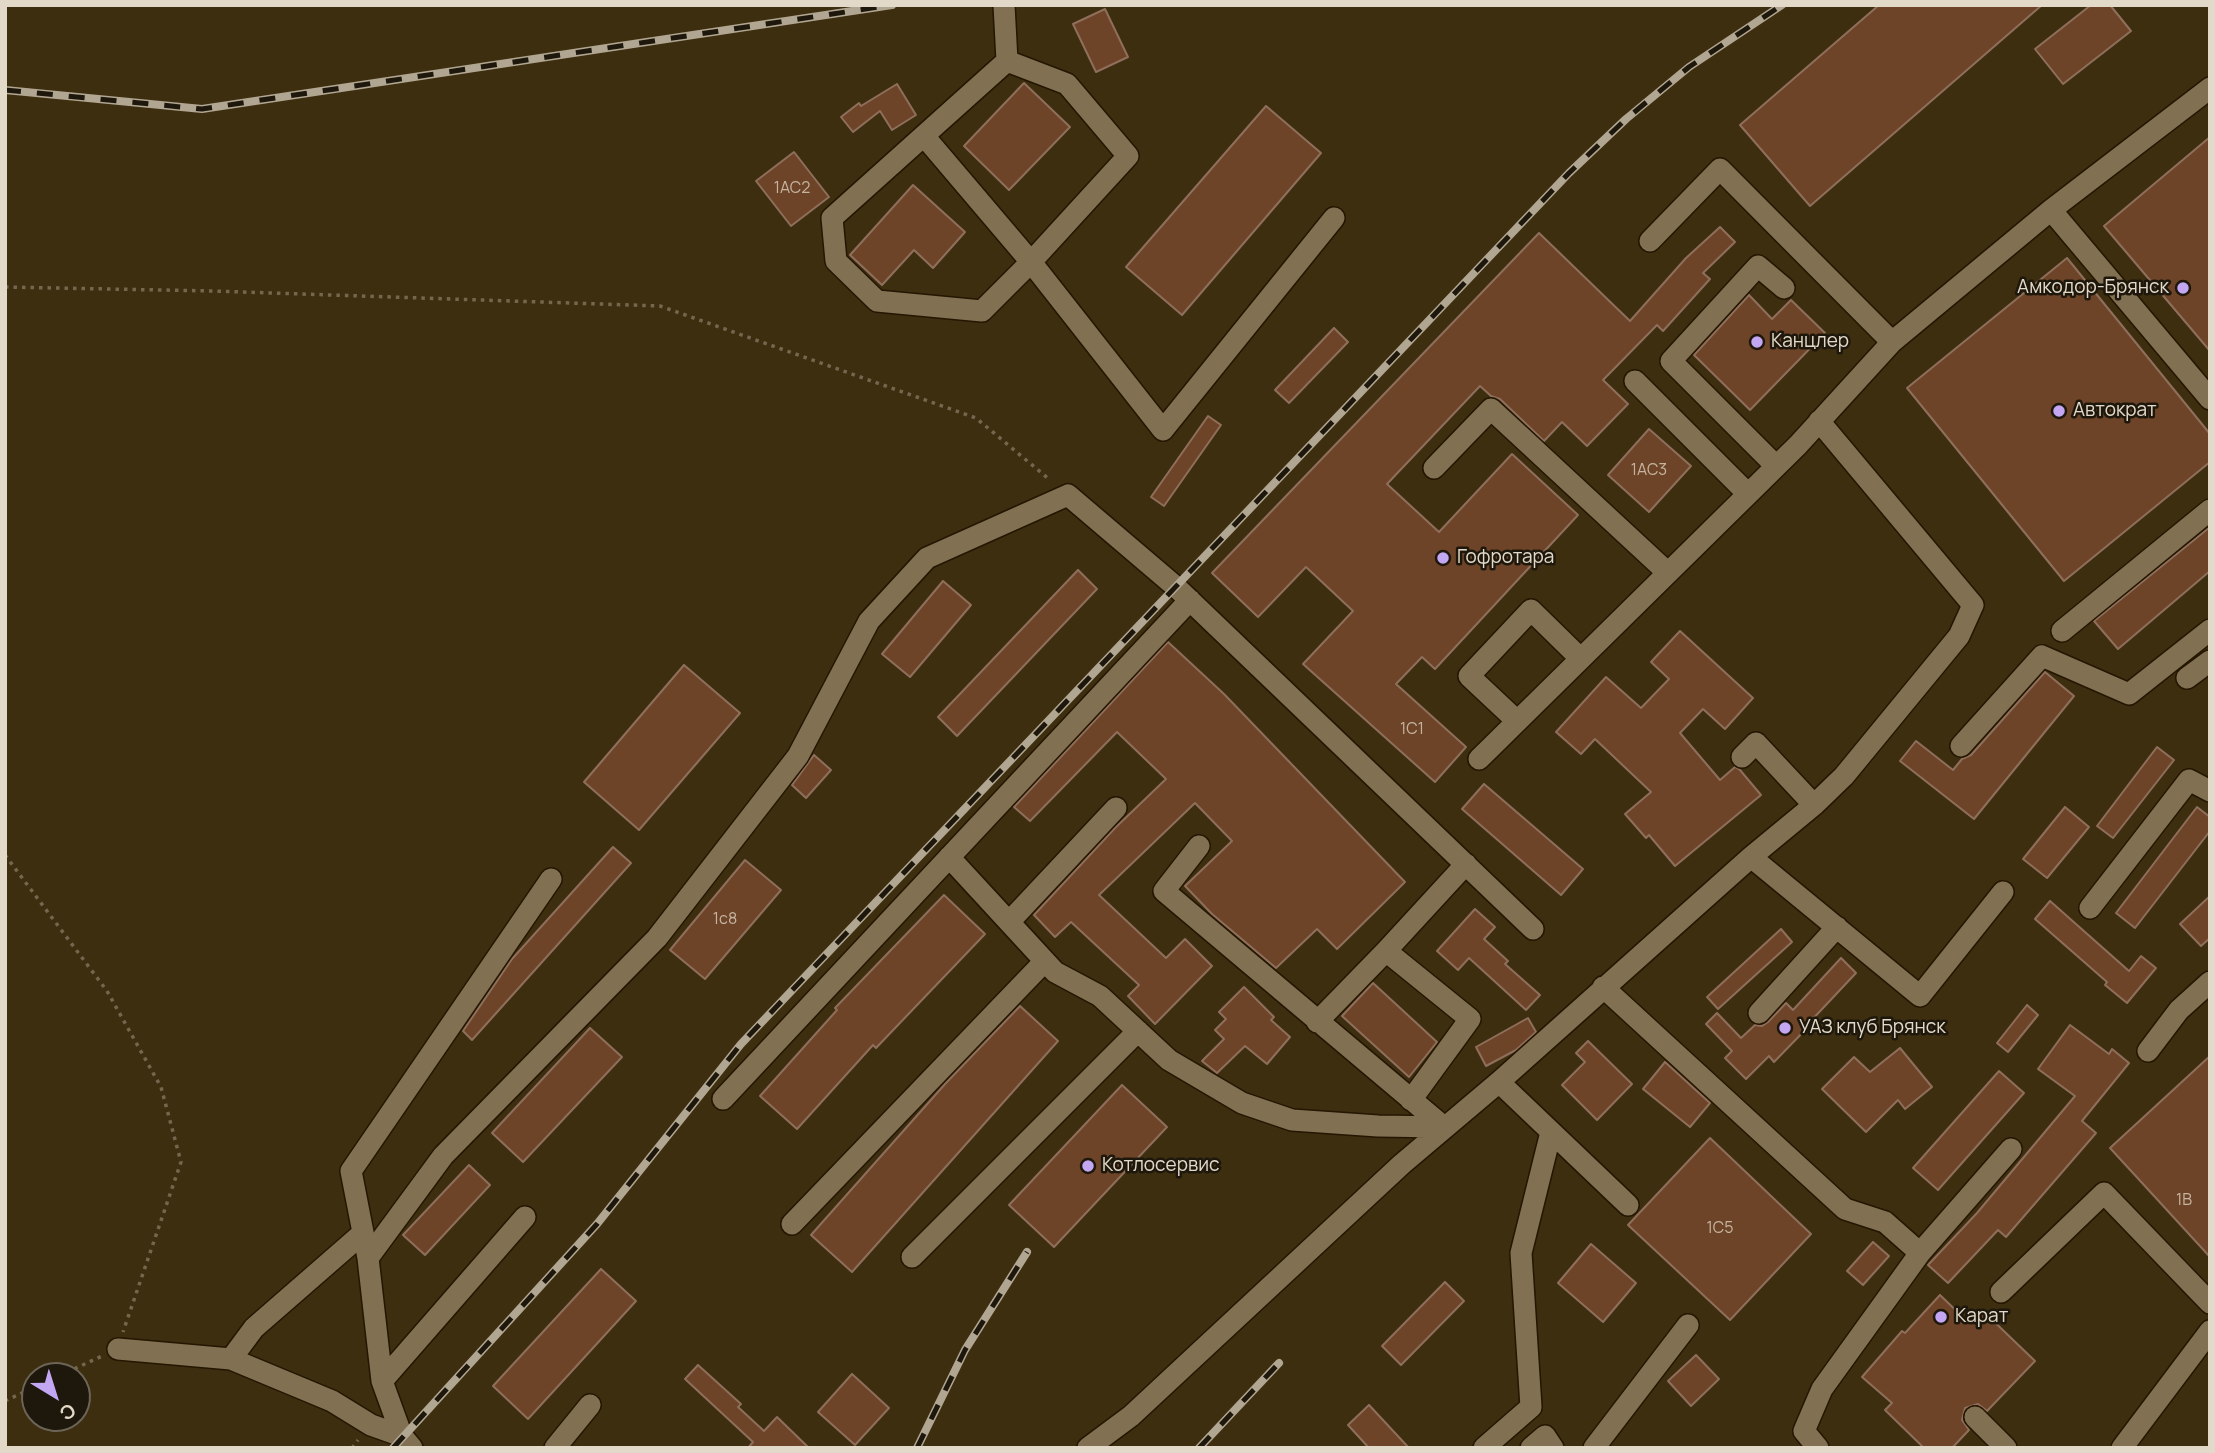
<!DOCTYPE html>
<html>
<head>
<meta charset="utf-8">
<style>
  body { margin:0 }
  #map { position:relative; width:2215px; height:1453px; overflow:hidden; background:#3d2e10; font-family:Manrope,sans-serif }
  canvas { display:block }
  .frame { position:absolute; inset:0; border:7px solid #e2d9c8; pointer-events:none }
  .north { position:absolute; left:21px; top:1362px; width:70px; height:70px; box-sizing:border-box; background:#1e170b; border:2px solid #6c6557; border-radius:50%; rotate:142deg; font-size:19px; font-weight:700; line-height:28px; text-align:center; color:#e2d9c8 }
  .north::after { content:''; display:block; margin:auto; width:24px; height:32px; background:#c3a7f2; clip-path:polygon(50% 0,100% 100%,50% 72%,0 100%) }
</style>
</head>
<body>
<div id="map">
<canvas width="2215" height="1453"></canvas>
<div class="frame"></div>
<div class="north">С</div>
</div>
<script>
const ctx = document.querySelector('canvas').getContext('2d');
ctx.lineJoin = 'round';
function fill(path, color) { ctx.fillStyle = color; ctx.fill(path, 'evenodd'); }
const shape = rows => new Path2D(rows.map(r => 'M' + r).join(''));
function stroke(path, color, width, dash) { ctx.strokeStyle = color; ctx.lineWidth = width; ctx.lineCap = dash ? 'butt' : 'round'; ctx.setLineDash(dash || []); ctx.stroke(path); }
function write(font, color, halo, rows, align = 'center') {
  ctx.font = font + ' Manrope,sans-serif'; ctx.lineWidth = 5; ctx.setLineDash([]); ctx.textBaseline = 'middle'; ctx.strokeStyle = halo; ctx.fillStyle = color; for (const [text, x, y, turn = 0] of rows) {
    ctx.save(); ctx.translate(x, y); ctx.rotate((+turn || 0) * Math.PI / 180); ctx.textAlign = isNaN(turn) ? turn : align; if (halo) ctx.strokeText(text, 0, 0); ctx.fillText(text, 0, 0); ctx.restore();
  }
}
const building = shape([
  [1879,5,2042,5,1810,206,1740,125,1879,5],
  [2091,5,2110,5,2131,31,2063,84,2035,49,2091,5],
  [1105,9,1128,57,1096,72,1073,24,1105,9],
  [1024,83,1070,127,1009,190,964,146,1024,83],
  [897,84,916,115,892,130,880,111,853,132,841,117,859,103,861,106,897,84],
  [1266,106,1321,153,1182,315,1126,267,1266,106],
  [2210,137,2210,351,2104,226,2210,137],
  [794,152,829,197,791,226,756,181,794,152],
  [913,185,965,232,933,268,914,250,882,285,850,255,913,185],
  [1720,227,1735,242,1703,273,1710,279,1663,331,1657,325,1603,380,1628,404,1587,446,1562,422,1544,441,1500,399,1491,396,1480,386,1387,484,1439,532,1512,454,1578,515,1435,669,1422,657,1396,684,1466,747,1435,782,1303,664,1353,611,1306,567,1258,617,1212,573,1539,233,1630,321,1686,258,1720,227],
  [2067,258,2210,434,2210,462,2064,581,1907,388,2067,258],
  [1749,295,1772,319,1791,300,1825,333,1750,410,1694,355,1749,295],
  [1334,328,1348,342,1289,403,1275,390,1334,328],
  [1208,416,1221,425,1164,506,1151,497,1208,416],
  [1649,429,1691,466,1649,512,1608,475,1649,429],
  [2210,527,2210,571,2118,649,2094,621,2210,527],
  [1078,570,1097,589,957,736,938,717,1078,570],
  [943,581,971,605,910,677,882,654,943,581],
  [1680,631,1753,698,1725,729,1703,709,1680,733,1720,780,1735,767,1740,770,1761,795,1675,866,1649,835,1646,838,1625,814,1651,792,1595,739,1581,754,1556,732,1606,677,1641,708,1669,679,1651,662,1680,631],
  [1168,642,1224,694,1405,882,1337,949,1317,929,1276,968,1212,914,1185,886,1232,841,1195,803,1099,895,1166,958,1185,939,1212,966,1155,1024,1128,996,1139,985,1071,922,1055,937,1034,915,1115,828,1166,779,1117,732,1030,821,1014,807,1168,642],
  [684,665,740,713,639,830,584,782,684,665],
  [2045,672,2074,696,1974,819,1900,761,1916,741,1953,770,1962,759,1971,755,2045,672],
  [2157,747,2174,760,2113,838,2097,826,2157,747],
  [814,755,831,770,806,798,792,785,814,755],
  [1484,784,1583,869,1561,895,1462,809,1484,784],
  [2065,807,2089,827,2047,878,2023,859,2065,807],
  [2197,807,2210,817,2210,831,2135,928,2116,913,2197,807],
  [613,847,631,863,472,1040,463,1031,512,959,613,847],
  [745,860,781,890,705,979,670,950,745,860],
  [944,895,985,934,876,1048,873,1045,797,1129,760,1096,837,1010,835,1008,944,895],
  [2210,896,2210,938,2201,946,2180,924,2210,896],
  [2050,901,2129,971,2141,956,2156,968,2127,1003,2105,985,2107,982,2035,919,2050,901],
  [1475,909,1495,927,1484,939,1508,961,1505,964,1540,995,1526,1010,1469,958,1458,970,1437,951,1475,909],
  [1781,929,1792,942,1718,1009,1707,997,1781,929],
  [1841,958,1856,973,1808,1024,1809,1026,1774,1062,1769,1056,1746,1079,1725,1058,1732,1051,1706,1024,1717,1013,1741,1038,1755,1025,1762,1026,1768,1022,1786,1003,1793,1010,1841,958],
  [1373,983,1437,1042,1409,1077,1342,1016,1373,983],
  [1244,987,1274,1017,1271,1020,1290,1037,1267,1064,1245,1046,1217,1073,1202,1061,1224,1039,1215,1030,1226,1019,1219,1012,1244,987],
  [2027,1005,2038,1015,2008,1052,1997,1043,2027,1005],
  [1020,1006,1058,1041,852,1272,811,1235,945,1084,1020,1006],
  [1528,1018,1536,1032,1516,1050,1486,1066,1476,1047,1528,1018],
  [2070,1025,2109,1054,2112,1049,2129,1063,2082,1121,2096,1133,2006,1237,1998,1230,1948,1283,1928,1265,1977,1213,2075,1096,2038,1069,2070,1025],
  [590,1028,622,1057,523,1162,492,1133,590,1028],
  [1588,1041,1632,1084,1597,1120,1562,1085,1585,1062,1576,1053,1588,1041],
  [1900,1048,1932,1087,1905,1109,1898,1100,1866,1132,1822,1089,1854,1057,1870,1072,1900,1048],
  [2210,1056,2210,1257,2110,1148,2210,1056],
  [1665,1062,1710,1103,1690,1127,1643,1089,1665,1062],
  [1999,1071,2024,1093,1938,1190,1913,1168,1999,1071],
  [1122,1085,1167,1127,1054,1247,1009,1205,1122,1085],
  [1710,1138,1811,1234,1730,1320,1628,1225,1710,1138],
  [469,1165,490,1185,425,1255,403,1235,469,1165],
  [1873,1242,1889,1256,1863,1285,1847,1271,1873,1242],
  [1591,1244,1636,1283,1603,1322,1558,1283,1591,1244],
  [601,1269,636,1301,528,1419,493,1386,601,1269],
  [1445,1282,1464,1301,1401,1365,1382,1346,1445,1282],
  [1940,1295,1969,1323,1982,1310,2035,1361,1987,1411,1978,1404,1965,1408,1962,1420,1969,1430,1952,1448,1924,1448,1885,1410,1892,1403,1862,1377,1902,1331,1905,1333,1940,1295],
  [1696,1355,1719,1379,1691,1406,1668,1381,1696,1355],
  [698,1365,741,1404,738,1407,764,1431,777,1417,809,1448,748,1448,753,1442,685,1379,698,1365],
  [852,1374,889,1408,855,1445,818,1412,852,1374],
  [1369,1405,1409,1448,1369,1448,1348,1425,1369,1405]
]);
const path = shape([
  [5,287,212,291,660,306,976,418,1050,480],
  [5,855,107,991,161,1087,181,1162,123,1332],
  [59,1376,102,1356],
  [5,1401,35,1387],
  [352,1448,358,1440]
]);
const minor = shape([
  [1004,5,1007,61],
  [1007,61,1067,84,1128,156,1031,262,982,311,877,301,836,261,832,218,1007,61],
  [924,136,1031,262,1163,430,1334,218],
  [2051,210,2210,399],
  [1650,241,1720,169,1892,342],
  [1635,381,1748,494],
  [1776,466,1671,361,1758,266,1784,288],
  [1434,468,1491,409,1668,573],
  [2062,631,2210,510],
  [2187,678,2210,661],
  [1517,721,1469,676,1531,610,1580,658],
  [1961,746,2042,656,2129,694,2210,630],
  [1742,757,1756,743,1814,805],
  [1479,759,1798,445,1892,342,2051,210,2210,88],
  [1199,846,1164,891,1444,1127],
  [949,857,1055,972,1100,996,1169,1060,1242,1103,1292,1120,1378,1126,1444,1127],
  [1751,857,1920,996,2003,892],
  [2090,908,2189,780,2210,791],
  [1009,922,1116,808],
  [1386,951,1466,864],
  [1603,987,1845,1209,1885,1222,1920,1253],
  [1759,1013,1837,927],
  [1317,1022,1386,951,1470,1019,1411,1100],
  [2148,1051,2179,1010,2210,982],
  [1499,1082,1628,1205],
  [723,1099,1190,600],
  [792,1224,1045,961],
  [912,1257,1138,1031],
  [368,1258,351,1171,551,879],
  [2001,1292,2104,1193,2210,1303],
  [118,1349,231,1359,332,1401,371,1425,402,1436,412,1448],
  [231,1359,254,1328,363,1233],
  [382,1381,525,1217],
  [1975,1417,2006,1448],
  [402,1436,382,1381,368,1258,443,1156,657,938,798,756,869,621,927,558,1068,495,1176,587,1533,929],
  [555,1448,590,1405],
  [1088,1448,1131,1416,1402,1164,1499,1082,1751,857,1814,805,1844,776,1959,636,1973,605,1819,421],
  [1484,1448,1531,1407,1521,1253,1551,1132],
  [1531,1448,1545,1436,1553,1448],
  [1594,1448,1688,1325],
  [1818,1448,1804,1431,1822,1389,1920,1253,2011,1149],
  [2122,1448,2210,1331]
]);
const rail = shape([
  [5,90,202,109,892,5],
  [393,1448,597,1224,741,1044,1569,173,1626,119,1689,67,1782,5],
  [917,1448,965,1350,1027,1252],
  [1199,1448,1279,1363]
]);
const markers = [
  [2183,288,7,"#c3a7f2"],
  [1757,342,7,"#c3a7f2"],
  [2059,411,7,"#c3a7f2"],
  [1443,558,7,"#c3a7f2"],
  [1785,1028,7,"#c3a7f2"],
  [1088,1166,7,"#c3a7f2"],
  [1941,1317,7,"#c3a7f2"]
];
const numberNames = [
  ["1АС2",792,189],
  ["1АС3",1649,471],
  ["1С1",1412,730],
  ["1с8",725,920],
  ["1В",2184,1201],
  ["1С5",1720,1229]
];
const poiNames = [
  ["Амкодор-Брянск",2169,288,"right"],
  ["Канцлер",1771,342],
  ["Автократ",2073,411],
  ["Гофротара",1457,558],
  ["УАЗ клуб Брянск",1799,1028],
  ["Котлосервис",1102,1166],
  ["Карат",1955,1317]
];
fill(building, '#6d4428');
stroke(building, '#8f6f5c', 2);
stroke(minor, '#241600', 24);
stroke(path, '#74674e', 3.5, [3.5, 5]);
stroke(minor, '#817051', 21);
stroke(rail, '#b1a691', 8);
stroke(rail, '#1e170b', 5, [16]);
for (const [x, y, r, color] of markers) { const dot = new Path2D(); dot.arc(x, y, r, 0, 2 * Math.PI); ctx.fillStyle = color; ctx.fill(dot); stroke(dot, '#1e170b', 2.5); }
write('16px', '#c5b4a0', null, numberNames);
write('19px', '#e2d9c8', '#1e170b', poiNames, 'left');
</script>
</body>
</html>
